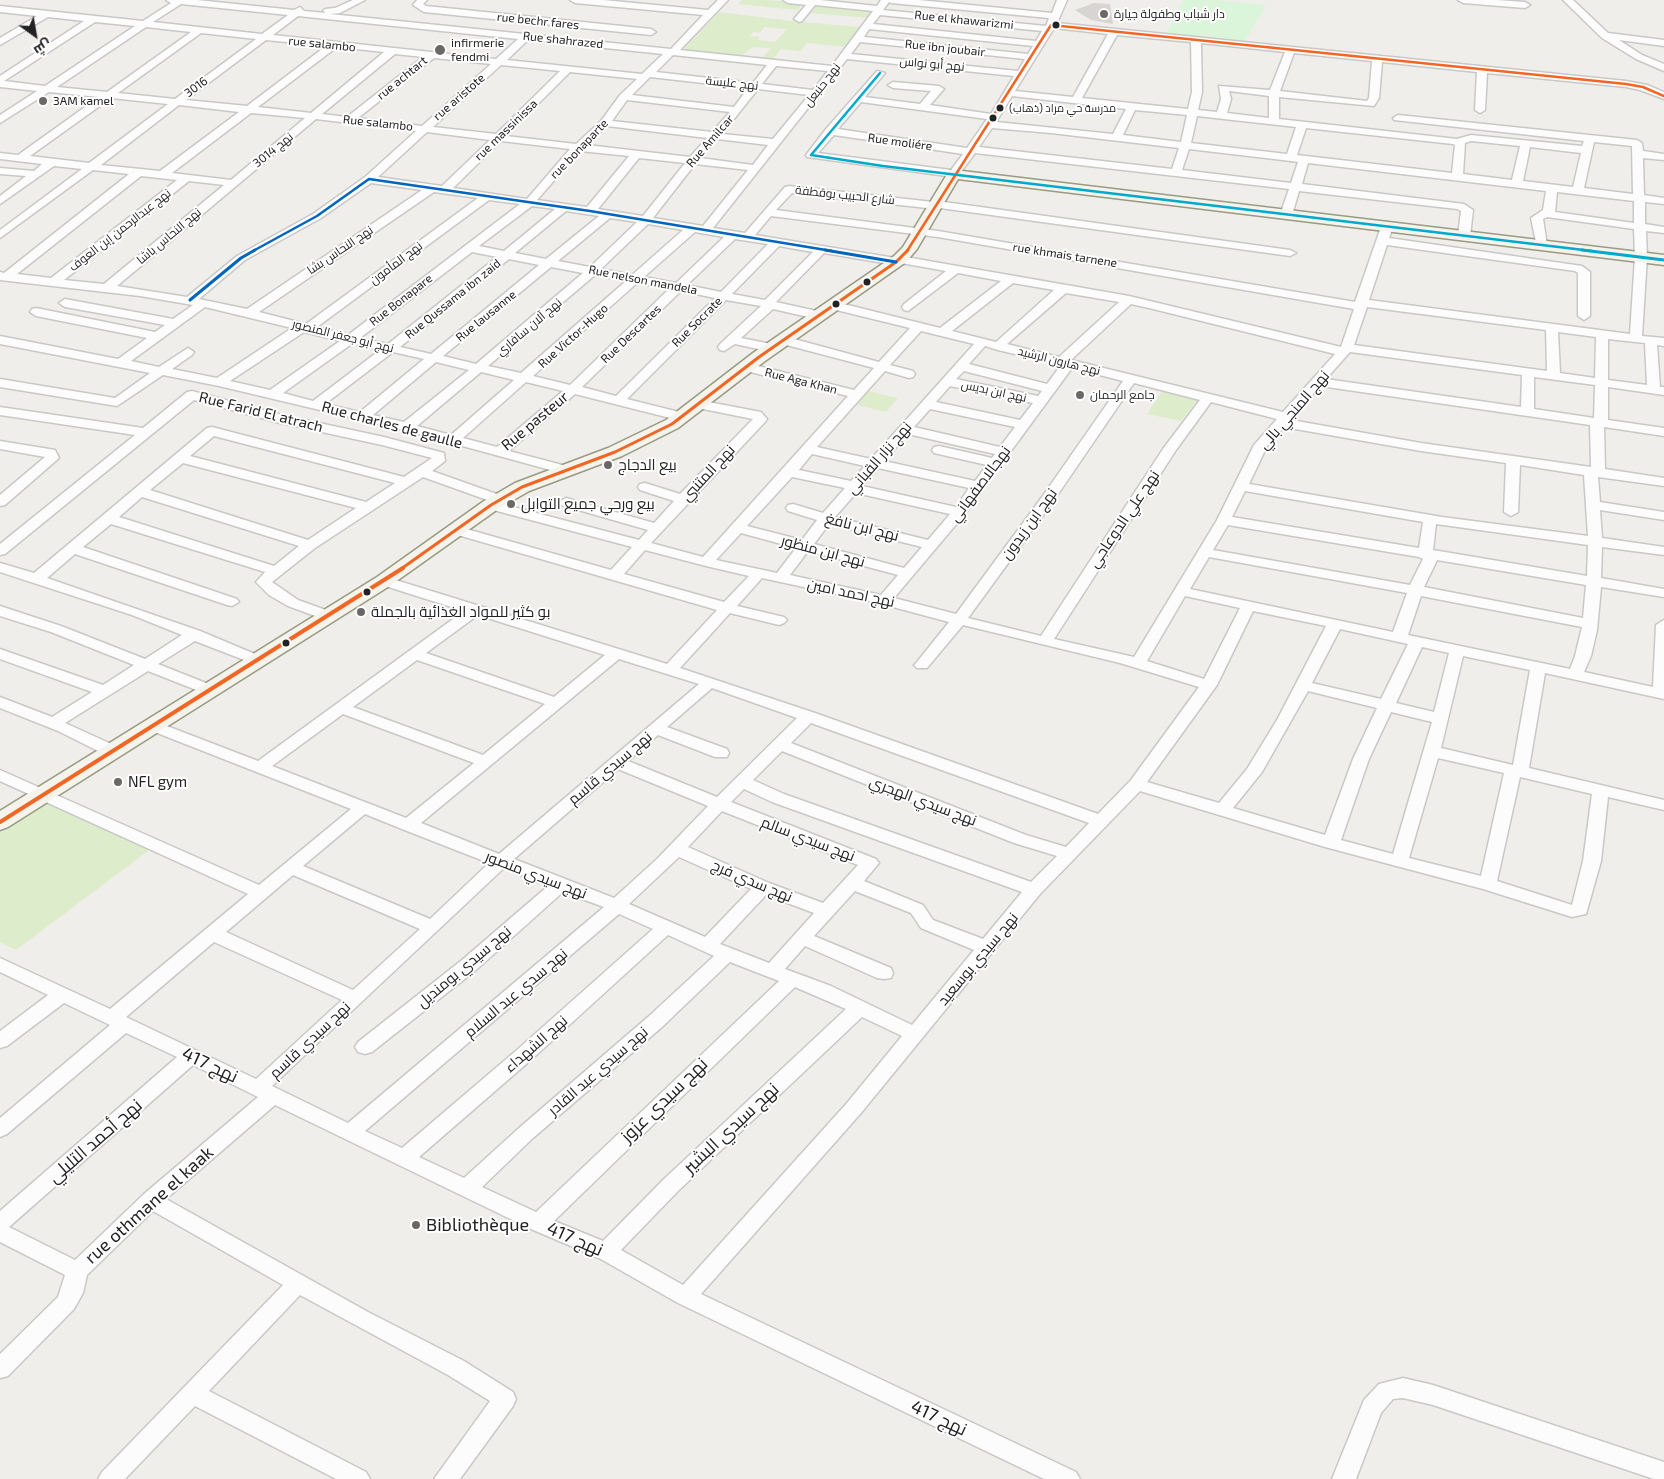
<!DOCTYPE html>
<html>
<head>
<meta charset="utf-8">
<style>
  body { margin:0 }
  #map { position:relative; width:1664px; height:1479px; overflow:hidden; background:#f0eeeb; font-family:"Exo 2",Cairo,sans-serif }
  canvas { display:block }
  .north { position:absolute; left:10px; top:10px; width:50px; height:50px; -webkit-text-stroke:4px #fff; paint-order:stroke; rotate:148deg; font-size:14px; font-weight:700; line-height:20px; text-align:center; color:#222 }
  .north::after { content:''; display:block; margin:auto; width:18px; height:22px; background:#222; clip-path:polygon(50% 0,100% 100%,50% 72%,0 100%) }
</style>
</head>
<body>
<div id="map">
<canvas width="1664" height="1479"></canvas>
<div class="north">ش</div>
</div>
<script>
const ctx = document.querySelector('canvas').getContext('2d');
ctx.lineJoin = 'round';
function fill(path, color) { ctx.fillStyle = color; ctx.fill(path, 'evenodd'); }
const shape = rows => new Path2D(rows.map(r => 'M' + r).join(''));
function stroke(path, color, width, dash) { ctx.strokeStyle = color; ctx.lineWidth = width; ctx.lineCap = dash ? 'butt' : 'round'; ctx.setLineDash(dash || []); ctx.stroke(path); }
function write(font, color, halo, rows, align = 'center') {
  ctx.font = font + ' "Exo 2",Cairo,sans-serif'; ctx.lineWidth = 4; ctx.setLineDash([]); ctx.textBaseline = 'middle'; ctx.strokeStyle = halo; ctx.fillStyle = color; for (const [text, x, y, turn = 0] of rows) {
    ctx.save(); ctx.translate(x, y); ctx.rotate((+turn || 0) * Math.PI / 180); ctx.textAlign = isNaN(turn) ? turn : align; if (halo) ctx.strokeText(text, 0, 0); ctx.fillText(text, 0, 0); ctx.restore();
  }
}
const grass = shape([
  [742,0,767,0,803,3,798,10,738,4],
  [818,4,875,10,868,18,811,13],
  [719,12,791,21,860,27,846,47,807,43,801,51,781,49,773,59,762,58,771,48,753,47,741,56,682,51],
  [764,27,787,29,775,42,758,40,760,37,750,36,753,32,760,33],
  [1163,390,1199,398,1181,421,1147,414],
  [868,391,898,398,886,412,857,405],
  [50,801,152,848,16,950,0,942,0,833]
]);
const park = shape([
  [1183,0,1218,0,1266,5,1244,43,1165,35]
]);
const building = shape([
  [1094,3,1110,4,1113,24,1091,20,1075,10]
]);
const street = shape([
  [166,0,197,0,294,10,300,7,304,11,326,13,323,11,325,9,335,8,353,0,365,0,340,13,330,14,671,49,703,15,575,3,570,0,603,0,708,10,718,0,728,0,680,50,832,66,873,11,815,5,802,21,799,22,794,19,806,5,788,3,783,0,820,0,877,6,881,0,919,0,1052,13,1057,0,1067,0,1057,23,1626,81,1647,85,1664,92,1664,99,1640,90,1626,87,1487,73,1485,110,1480,113,1475,110,1477,72,1382,62,1379,98,1374,106,1279,97,1279,119,1457,139,1471,135,1582,146,1584,141,1394,120,1393,118,1398,115,1637,140,1642,143,1643,151,1664,154,1664,160,1643,158,1644,195,1664,198,1664,204,1645,202,1645,224,1664,227,1664,233,1646,231,1647,257,1642,336,1664,338,1664,346,1657,345,1660,387,1664,387,1664,395,1608,387,1608,420,1664,428,1664,436,1604,427,1605,469,1664,478,1664,486,1598,477,1600,502,1664,512,1664,520,1600,510,1602,538,1664,547,1664,555,1602,547,1601,578,1664,589,1664,597,1601,587,1597,630,1591,656,1584,672,1653,687,1656,625,1664,620,1664,699,1545,673,1529,768,1664,800,1664,810,1608,797,1601,861,1586,914,1572,917,1483,889,1325,847,1140,791,1040,894,861,1113,701,1294,1076,1472,1080,1479,1044,1479,678,1303,599,1258,531,1229,275,1105,166,1199,368,1312,464,1361,513,1392,516,1399,513,1406,460,1479,434,1479,490,1401,448,1375,300,1295,209,1391,366,1472,370,1479,336,1479,195,1406,125,1479,98,1479,102,1472,283,1285,153,1211,87,1275,83,1293,74,1309,8,1376,0,1378,0,1354,58,1297,65,1275,0,1242,0,1211,177,1057,126,1033,7,1134,0,1137,0,1118,110,1025,64,1003,7,1046,0,1048,0,1031,48,995,0,972,0,958,110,1009,248,894,0,781,0,770,259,885,351,809,147,729,145,726,153,721,159,723,258,761,464,611,379,584,377,581,379,578,389,578,667,664,717,610,451,533,449,530,451,527,456,526,611,570,632,547,486,508,484,505,490,501,423,477,315,548,272,582,298,600,334,613,337,616,329,621,288,606,269,595,256,582,265,572,111,524,83,547,237,599,239,602,232,606,227,605,75,554,47,578,200,631,262,657,265,660,257,665,252,663,195,641,158,664,216,687,218,690,216,693,204,693,148,671,65,723,118,747,120,751,118,755,106,755,58,731,0,708,0,697,52,717,92,692,0,659,0,649,103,685,134,665,51,632,0,616,0,606,61,626,145,659,182,635,132,615,0,572,0,563,34,573,207,428,212,427,404,477,432,458,382,445,280,423,194,400,5,554,0,555,0,544,135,435,0,415,0,407,143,428,187,392,192,391,282,415,384,437,444,453,445,461,432,471,505,497,507,500,502,504,639,540,648,530,561,505,559,502,566,498,654,523,674,501,640,490,638,487,640,484,645,483,680,494,753,419,693,407,691,404,693,401,698,400,761,412,767,419,765,422,651,543,703,557,848,396,742,370,740,367,742,364,746,363,854,390,874,368,779,343,777,340,783,336,879,362,910,328,828,308,826,305,828,302,832,301,940,328,1001,281,958,273,908,311,904,310,902,307,904,304,946,271,901,263,896,265,824,253,776,302,821,312,823,315,821,318,817,319,773,309,741,338,776,345,778,348,776,351,772,352,735,344,724,351,720,350,718,347,720,344,761,306,726,300,627,399,687,414,689,417,687,420,682,421,575,394,509,451,570,467,572,470,565,474,404,430,219,386,163,375,117,406,0,387,0,379,115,398,150,373,0,344,0,336,118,359,147,338,36,316,30,312,32,309,36,308,155,332,165,325,65,307,59,303,65,299,173,319,193,305,140,296,0,280,0,272,4,273,129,174,93,170,0,238,0,230,82,169,54,166,0,204,0,196,26,176,0,174,0,168,34,171,42,164,0,159,0,153,18,155,99,97,49,92,0,123,0,115,37,91,0,87,0,76,84,21,48,17,0,45,0,38,37,16,0,12,0,6,143,21,171,3,166,0],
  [889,2,891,3,1049,18,1046,26,883,10,889,2],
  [181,4,288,15,262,34,153,22,181,4],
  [880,15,1042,31,1036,41,873,24,880,15],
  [298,16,518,39,496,59,273,35,298,16],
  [95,22,135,26,45,86,4,81,95,22],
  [146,27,191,32,107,92,57,87,146,27],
  [1054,28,1108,34,1073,97,1015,91,1054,28],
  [869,29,1033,46,1028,54,864,37,869,29],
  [201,33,256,39,175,99,118,93,201,33],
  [1117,35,1191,42,1192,92,1188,109,1082,98,1117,35],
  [266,40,326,46,247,106,186,100,266,40],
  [528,40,663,54,642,74,507,60,528,40],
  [860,42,1025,59,1018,71,851,54,860,42],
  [1201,43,1285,52,1270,90,1219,86,1221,99,1217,112,1198,110,1202,92,1201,43],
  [337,47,384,52,311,113,258,107,337,47],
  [1294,53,1372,61,1369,98,1367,101,1280,91,1294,53],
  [395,54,423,57,347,117,322,114,395,54],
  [673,55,767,65,753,83,656,72,673,55],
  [434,58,491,64,422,126,358,118,434,58],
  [847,59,1014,76,991,114,930,105,944,89,939,86,893,82,888,85,893,88,931,91,920,104,865,97,885,73,877,71,826,129,806,155,807,157,954,177,958,176,975,153,1289,189,1280,215,1286,218,1292,215,1299,191,1457,209,1461,211,1458,236,1464,239,1470,236,1473,210,1464,204,1302,184,1308,163,1546,191,1543,210,1531,218,1537,247,1545,247,1547,245,1543,219,1547,217,1634,229,1635,257,1630,334,1369,300,1387,245,1575,271,1578,273,1578,316,1584,320,1590,316,1590,272,1582,266,1389,238,1393,227,1387,224,1381,227,1355,302,938,231,776,210,792,193,936,209,940,208,1290,256,1296,253,1290,250,937,201,933,202,789,186,785,187,745,233,713,228,847,59],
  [501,65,560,71,496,134,433,127,501,65],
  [776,66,828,71,813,90,762,84,776,66],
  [570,72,637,79,620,95,601,121,576,144,506,136,570,72],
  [650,77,748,88,734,107,632,95,650,77],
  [758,89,809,95,773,139,722,134,758,89],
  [1229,91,1269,96,1269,118,1227,113,1231,99,1229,91],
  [1012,96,1126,109,1113,134,996,122,1012,96],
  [111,98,168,104,89,163,30,156,111,98],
  [627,100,730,112,712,132,612,121,627,100],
  [861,102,987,119,967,148,838,129,861,102],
  [179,105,239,112,160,171,101,165,179,105],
  [1135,110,1187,115,1181,142,1123,135,1135,110],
  [251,113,305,118,231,180,172,173,251,113],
  [1197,116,1296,127,1287,154,1191,143,1197,116],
  [316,119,416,131,365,177,313,214,237,256,187,297,117,286,316,119],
  [607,126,707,138,690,157,587,145,607,126],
  [992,128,1051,133,1179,148,1172,169,979,147,992,128],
  [1306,128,1453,144,1455,145,1452,173,1297,155,1306,128],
  [427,132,490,140,442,186,378,177,427,132],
  [834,135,963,154,951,170,818,153,834,135],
  [717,139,768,145,753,165,700,158,717,139],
  [501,141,570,149,527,199,453,188,501,141],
  [1471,141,1520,146,1512,180,1463,174,1465,143,1471,141],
  [1594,142,1632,146,1633,194,1584,188,1594,142],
  [1530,147,1581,153,1573,187,1523,181,1530,147],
  [1189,149,1291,161,1298,162,1291,183,1182,170,1189,149],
  [580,151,629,156,587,207,537,200,580,151],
  [639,158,685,163,643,216,598,209,639,158],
  [695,164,748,170,703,226,653,218,695,164],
  [141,176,177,180,51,278,17,274,141,176],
  [189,181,224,185,104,284,64,280,189,181],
  [371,183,422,190,247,309,199,299,245,260,321,218,371,183],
  [434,192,478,198,306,324,259,312,434,192],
  [1557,192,1634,201,1634,223,1555,212,1557,192],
  [489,200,520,204,348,335,317,327,489,200],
  [532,206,555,209,504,251,479,246,532,206],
  [566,211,599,216,546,259,515,253,566,211],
  [771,216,938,237,1354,309,1341,347,1129,296,900,256,895,258,755,235,771,216],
  [610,218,637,222,590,267,558,261,610,218],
  [648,224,683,230,632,275,601,269,648,224],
  [695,232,724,237,676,283,644,277,695,232],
  [735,239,768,244,721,292,687,285,735,239],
  [779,246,813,252,765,300,732,294,779,246],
  [472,252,497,257,388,344,360,338,472,252],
  [509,259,539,265,431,354,400,347,509,259],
  [551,267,583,273,476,364,443,356,551,267],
  [595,275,626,281,521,373,488,366,595,275],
  [637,283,669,289,570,385,533,376,637,283],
  [1013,283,1054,290,996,342,952,331,1013,283],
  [681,291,715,298,616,396,582,387,681,291],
  [1066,293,1119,302,1059,357,1007,344,1066,293],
  [1131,304,1149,308,1335,354,1283,412,1071,360,1131,304],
  [205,307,292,328,217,378,172,369,192,355,194,352,188,348,159,367,131,361,205,307],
  [1367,307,1546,330,1547,371,1354,345,1367,307],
  [921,331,974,344,871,459,817,447,885,371,909,378,913,377,915,374,913,371,890,365,921,331],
  [304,332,340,341,270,390,230,381,304,332],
  [1558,332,1596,337,1595,378,1560,373,1558,332],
  [1608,339,1645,343,1647,385,1608,380,1608,339],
  [353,343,380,350,313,401,283,393,353,343],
  [985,346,998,350,1061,365,1047,384,969,364,985,346],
  [393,352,424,359,360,412,325,404,393,352],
  [1350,352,1522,375,1521,407,1326,379,1350,352],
  [436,362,469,370,404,422,373,415,436,362],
  [1072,368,1123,381,1042,497,956,614,894,598,964,515,1072,368],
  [964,371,1042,391,1038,396,956,379,964,371],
  [481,372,514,380,451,435,417,426,481,372],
  [1534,377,1595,385,1594,418,1534,409,1534,377],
  [526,382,563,391,497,447,463,438,526,382],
  [1134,383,1200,400,1163,449,1041,636,968,618,1052,503,1134,383],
  [950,386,1033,403,1020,420,936,402,950,386],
  [1320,386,1590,425,1591,467,1421,443,1291,420,1320,386],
  [1211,402,1277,419,1254,445,1217,520,1134,657,1054,639,1176,450,1211,402],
  [930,409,1015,427,1000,447,914,427,930,409],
  [1284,427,1421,451,1506,463,1504,512,1511,516,1518,512,1520,465,1584,475,1588,536,1442,517,1249,484,1267,446,1284,427],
  [908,434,995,454,992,458,939,446,934,447,932,450,934,453,987,465,975,481,884,461,908,434],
  [214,436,395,483,366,502,190,456,214,436],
  [812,454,865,466,851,481,799,470,812,454],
  [183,463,356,508,308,540,150,490,183,463],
  [878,468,969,488,956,507,862,486,878,468],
  [792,477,845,488,823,513,793,504,788,505,786,508,788,511,817,520,802,540,747,526,792,477],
  [1245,491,1423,522,1419,548,1232,517,1245,491],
  [856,493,950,514,928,540,835,517,856,493],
  [142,497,299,546,274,566,119,517,142,497],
  [829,524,922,547,904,568,814,544,829,524],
  [1436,524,1588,545,1587,576,1433,550,1436,524],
  [1228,525,1419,557,1423,559,1410,585,1213,550,1228,525],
  [741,533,796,548,777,573,716,560,741,533],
  [645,550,706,566,749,576,724,602,624,574,645,550],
  [808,551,898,575,881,595,790,575,808,551],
  [1209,557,1407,593,1393,632,1190,589,1209,557],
  [1437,560,1586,585,1583,618,1424,587,1437,560],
  [762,578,878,603,949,622,917,662,914,665,917,668,927,668,963,625,1120,663,1199,687,1131,780,1098,814,815,713,680,668,730,613,779,625,784,623,787,620,784,617,737,606,762,578],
  [1185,596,1240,608,1204,679,1147,661,1185,596],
  [1421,596,1582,627,1575,656,1570,669,1408,635,1421,596],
  [1253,611,1326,626,1277,720,1247,769,1219,803,1147,782,1217,685,1253,611],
  [478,615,605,655,554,697,426,653,478,615],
  [1340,629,1408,644,1381,699,1312,683,1340,629],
  [1422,647,1449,653,1434,712,1396,703,1422,647],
  [1463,656,1530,670,1513,765,1441,748,1463,656],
  [619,659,699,684,499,854,421,823,619,659],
  [417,660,545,704,483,755,353,707,417,660],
  [712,688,797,718,717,797,628,761,658,735,715,757,727,757,729,753,727,749,667,727,712,688],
  [1308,691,1377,708,1353,759,1325,835,1233,808,1262,772,1308,691],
  [1391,712,1432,722,1393,854,1341,840,1369,759,1391,712],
  [343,714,474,763,406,818,272,766,343,714],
  [811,723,1089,823,1066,847,1026,835,791,743,811,723],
  [782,751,1014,843,1057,856,1031,882,784,794,753,780,782,751],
  [1438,758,1504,773,1481,876,1409,858,1438,758],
  [618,769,708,806,657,859,614,898,514,859,618,769],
  [1520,777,1592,794,1583,861,1572,905,1497,881,1520,777],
  [744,789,772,802,1022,892,983,939,933,920,923,905,864,881,879,863,876,859,731,802,744,789],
  [722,811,858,865,823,903,769,883,688,847,722,811],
  [365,814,402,829,489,863,430,919,303,866,365,814],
  [679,857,751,889,705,937,629,904,679,857],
  [504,868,548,886,462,960,358,1042,355,1047,358,1052,365,1054,372,1052,476,970,563,892,604,907,348,1123,272,1086,504,868],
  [293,875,420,929,353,990,226,932,293,875],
  [855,891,911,913,921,928,974,950,912,1025,831,986,785,969,805,946,877,978,884,979,891,978,893,973,891,968,814,936,855,891],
  [766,895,814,913,769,963,720,944,766,895],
  [619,914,653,929,518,1049,402,1148,365,1131,619,914],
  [668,935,714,956,648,1017,519,1128,464,1178,419,1157,532,1059,668,935],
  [214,942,342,1000,256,1079,126,1017,214,942],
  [730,962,779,981,536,1212,482,1187,533,1138,662,1027,730,962],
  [795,987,846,1009,664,1179,603,1241,554,1221,795,987],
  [862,1017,902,1036,847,1103,683,1285,621,1250,678,1191,862,1017],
  [193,1065,258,1097,144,1194,75,1260,9,1227,193,1065],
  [417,0,427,0,423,4,426,6,651,29,656,32,651,35,424,12,413,5,417,0],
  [1458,0,1497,0,1525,2,1530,5,1525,8,1463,3,1458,0],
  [1563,0,1573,0,1608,33,1664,40,1664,46,1619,40,1642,55,1664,64,1664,71,1636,59,1602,38,1563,0],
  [0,441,55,450,59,458,5,505,0,506,0,495,45,457,0,449,0,441],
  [1403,1378,1433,1385,1664,1462,1664,1479,1654,1479,1433,1405,1403,1398,1393,1399,1381,1413,1356,1479,1332,1479,1364,1400,1379,1384,1403,1378]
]);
const secondary = shape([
  [954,170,1664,255,1664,265,958,179,917,249,906,262,765,361,678,428,622,456,529,491,498,509,391,585,8,827,0,830,0,811,377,577,484,501,515,483,608,448,666,420,753,353,894,256,903,247,949,171,954,170]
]);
const bus1Far2 = shape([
  [907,251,1051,25,1626,84,1643,87,1664,96]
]);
const bus1Far1 = shape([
  [401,569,491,505,522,487,615,452,672,424,759,357,896,262,908,250]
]);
const bus1 = shape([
  [0,822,403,568]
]);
const bus2Far1 = shape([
  [253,251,317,216,369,179,590,211,832,251]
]);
const bus2 = shape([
  [825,250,896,262],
  [190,300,241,258,255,250]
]);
const bus3Far1 = shape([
  [880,73,811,155,883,166,1592,251]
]);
const bus3 = shape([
  [1582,250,1664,260]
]);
const markers = [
  [1104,14,5,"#6a6968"],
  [1056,25,4.5,"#222"],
  [440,50,6,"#6a6968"],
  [43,101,5,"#6a6968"],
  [1000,108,4.5,"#222"],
  [993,118,4.5,"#222"],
  [867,282,4.5,"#222"],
  [836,304,4.5,"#222"],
  [1080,395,5,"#6a6968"],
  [608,465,5,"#6a6968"],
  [511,504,5,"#6a6968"],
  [367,592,4.5,"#222"],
  [361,612,5,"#6a6968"],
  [286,643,4.5,"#222"],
  [118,782,5,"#6a6968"],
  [416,1225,5,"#6a6968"]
];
const farBusnames = [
  ["مدرسة حي مراد (ذهاب)",1009,108]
];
const farPoinames = [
  ["دار شباب وطفولة جيارة",1114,14],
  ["infirmerie",451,43],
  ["fendmi",451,57],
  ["3AM kamel",53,101],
  ["جامع الرحمان",1090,395]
];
const farStreetnames = [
  ["Rue el khawarizmi",964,20,6],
  ["rue bechr fares",538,21,6],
  ["Rue shahrazed",563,40,6],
  ["rue salambo",322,44,6],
  ["Rue ibn joubair",945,48,6],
  ["نهج أبو نواس",932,64,5],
  ["rue achtart",402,78,-39],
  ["نهج عليسة",732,83,6],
  ["نهج حنبعل",822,85,-52],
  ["3016",196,87,-37],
  ["rue aristote",459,97,-41],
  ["Rue salambo",378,123,6],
  ["rue massinissa",506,130,-44],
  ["Rue Amilcar",710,141,-49],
  ["Rue moliére",900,142,8],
  ["rue bonaparte",579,149,-46],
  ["نهج 3014",273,150,-39],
  ["شارع الحبيب بوقطفة",845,195,6],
  ["نهج عبدالرحمن إبن العوف",120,230,-38],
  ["نهج النحاس باشا",169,236,-40],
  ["نهج النحاس بشا",340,250,-34],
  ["rue khmais tarnene",1065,255,9],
  ["نهج المأمون",396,263,-37],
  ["Rue nelson mandela",643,280,11],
  ["Rue Qussama ibn zaid",453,299,-39],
  ["Rue Bonapare",401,300,-38],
  ["Rue lausanne",486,316,-39],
  ["Rue Socrate",697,322,-45],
  ["نهج آلان سافاري",529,327,-40],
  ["Rue Descartes",631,334,-44],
  ["نهج أبو جعفر المنصور",343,336,14],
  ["Rue Victor-Hugo",573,336,-42],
  ["نهج هارون الرشيد",1059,361,14],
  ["Rue Aga Khan",801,381,14],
  ["نهج ابن بديس",994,391,12]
];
const streetNames = [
  ["نهج المنجي بالي",1294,410,-49],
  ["Rue Farid El atrach",261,412,14],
  ["Rue pasteur",535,421,-40],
  ["Rue charles de gaulle",392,425,15],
  ["نهج نزار القباني",879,458,-49],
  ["نهج المتنبي",708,473,-47],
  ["نهجالاصفهاني",980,484,-53],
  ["نهج علي الدوعاجي",1124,519,-56],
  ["نهج ابن زيدون",1029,524,-54],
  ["نهج ابن نافغ",862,527,14],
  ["نهج ابن منظور",823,551,15],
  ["نهج احمد امين",851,593,12],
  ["نهج سيدي قاسم",610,768,-40],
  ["نهج سيدي الهجري",923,801,21],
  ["نهج سيدي سالم",808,839,21],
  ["نهج سيدي منصور",536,875,21],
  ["نهج سدي فرج",752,881,23],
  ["نهج سيدي بوسعيد",978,959,-50],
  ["نهج سيدي بومنديل",464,967,-40],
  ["نهج سدي عبد السلام",516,993,-40],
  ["نهج سيدي قاسم",310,1040,-43],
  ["نهج الشهداء",536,1044,-41],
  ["نهج سيدي عبد القادر",598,1071,-41]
];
const poiNames = [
  ["بيع الدجاج",618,465],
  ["بيع ورحي جميع التوابل",521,504],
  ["بو كثير للمواد الغذائية بالجملة",371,612],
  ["NFL gym",128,782]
];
const nearStreetnames = [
  ["نهج 417",210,1065,25],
  ["نهج سيدي عزوز",664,1100,-44],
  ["نهج سيدي البشير",731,1128,-43],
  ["نهج أحمد التليلي",95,1141,-41],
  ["rue othmane el kaak",149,1205,-42],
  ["نهج 417",575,1239,24],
  ["نهج 417",939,1418,25]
];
const nearPoinames = [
  ["Bibliothèque",426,1225]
];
fill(grass, '#ddeccb');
fill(park, '#daf5da');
fill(building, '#d7d4d2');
stroke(street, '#c9c8c7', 3);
stroke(secondary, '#999a82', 3);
fill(street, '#fdfcfc');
fill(secondary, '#f4f4ed');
stroke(bus1Far2, '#f26522', 2.5);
stroke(bus1Far1, '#f26522', 3);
stroke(bus1, '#f26522', 4);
stroke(bus2Far1, '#0065bd', 2.5);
stroke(bus2, '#0065bd', 3);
stroke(bus3Far1, '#00a9ce', 2.5);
stroke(bus3, '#00a9ce', 3);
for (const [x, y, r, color] of markers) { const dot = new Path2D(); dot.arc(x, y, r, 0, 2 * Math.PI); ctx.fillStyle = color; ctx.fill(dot); stroke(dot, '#fff', 2); }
write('11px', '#222', '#fff', farBusnames, 'left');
write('12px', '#222', '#fff', farPoinames, 'left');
write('12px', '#222', '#fff', farStreetnames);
write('15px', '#222', '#fff', streetNames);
write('15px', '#222', '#fff', poiNames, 'left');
write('18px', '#222', '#fff', nearStreetnames);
write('18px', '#222', '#fff', nearPoinames, 'left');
</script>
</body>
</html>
